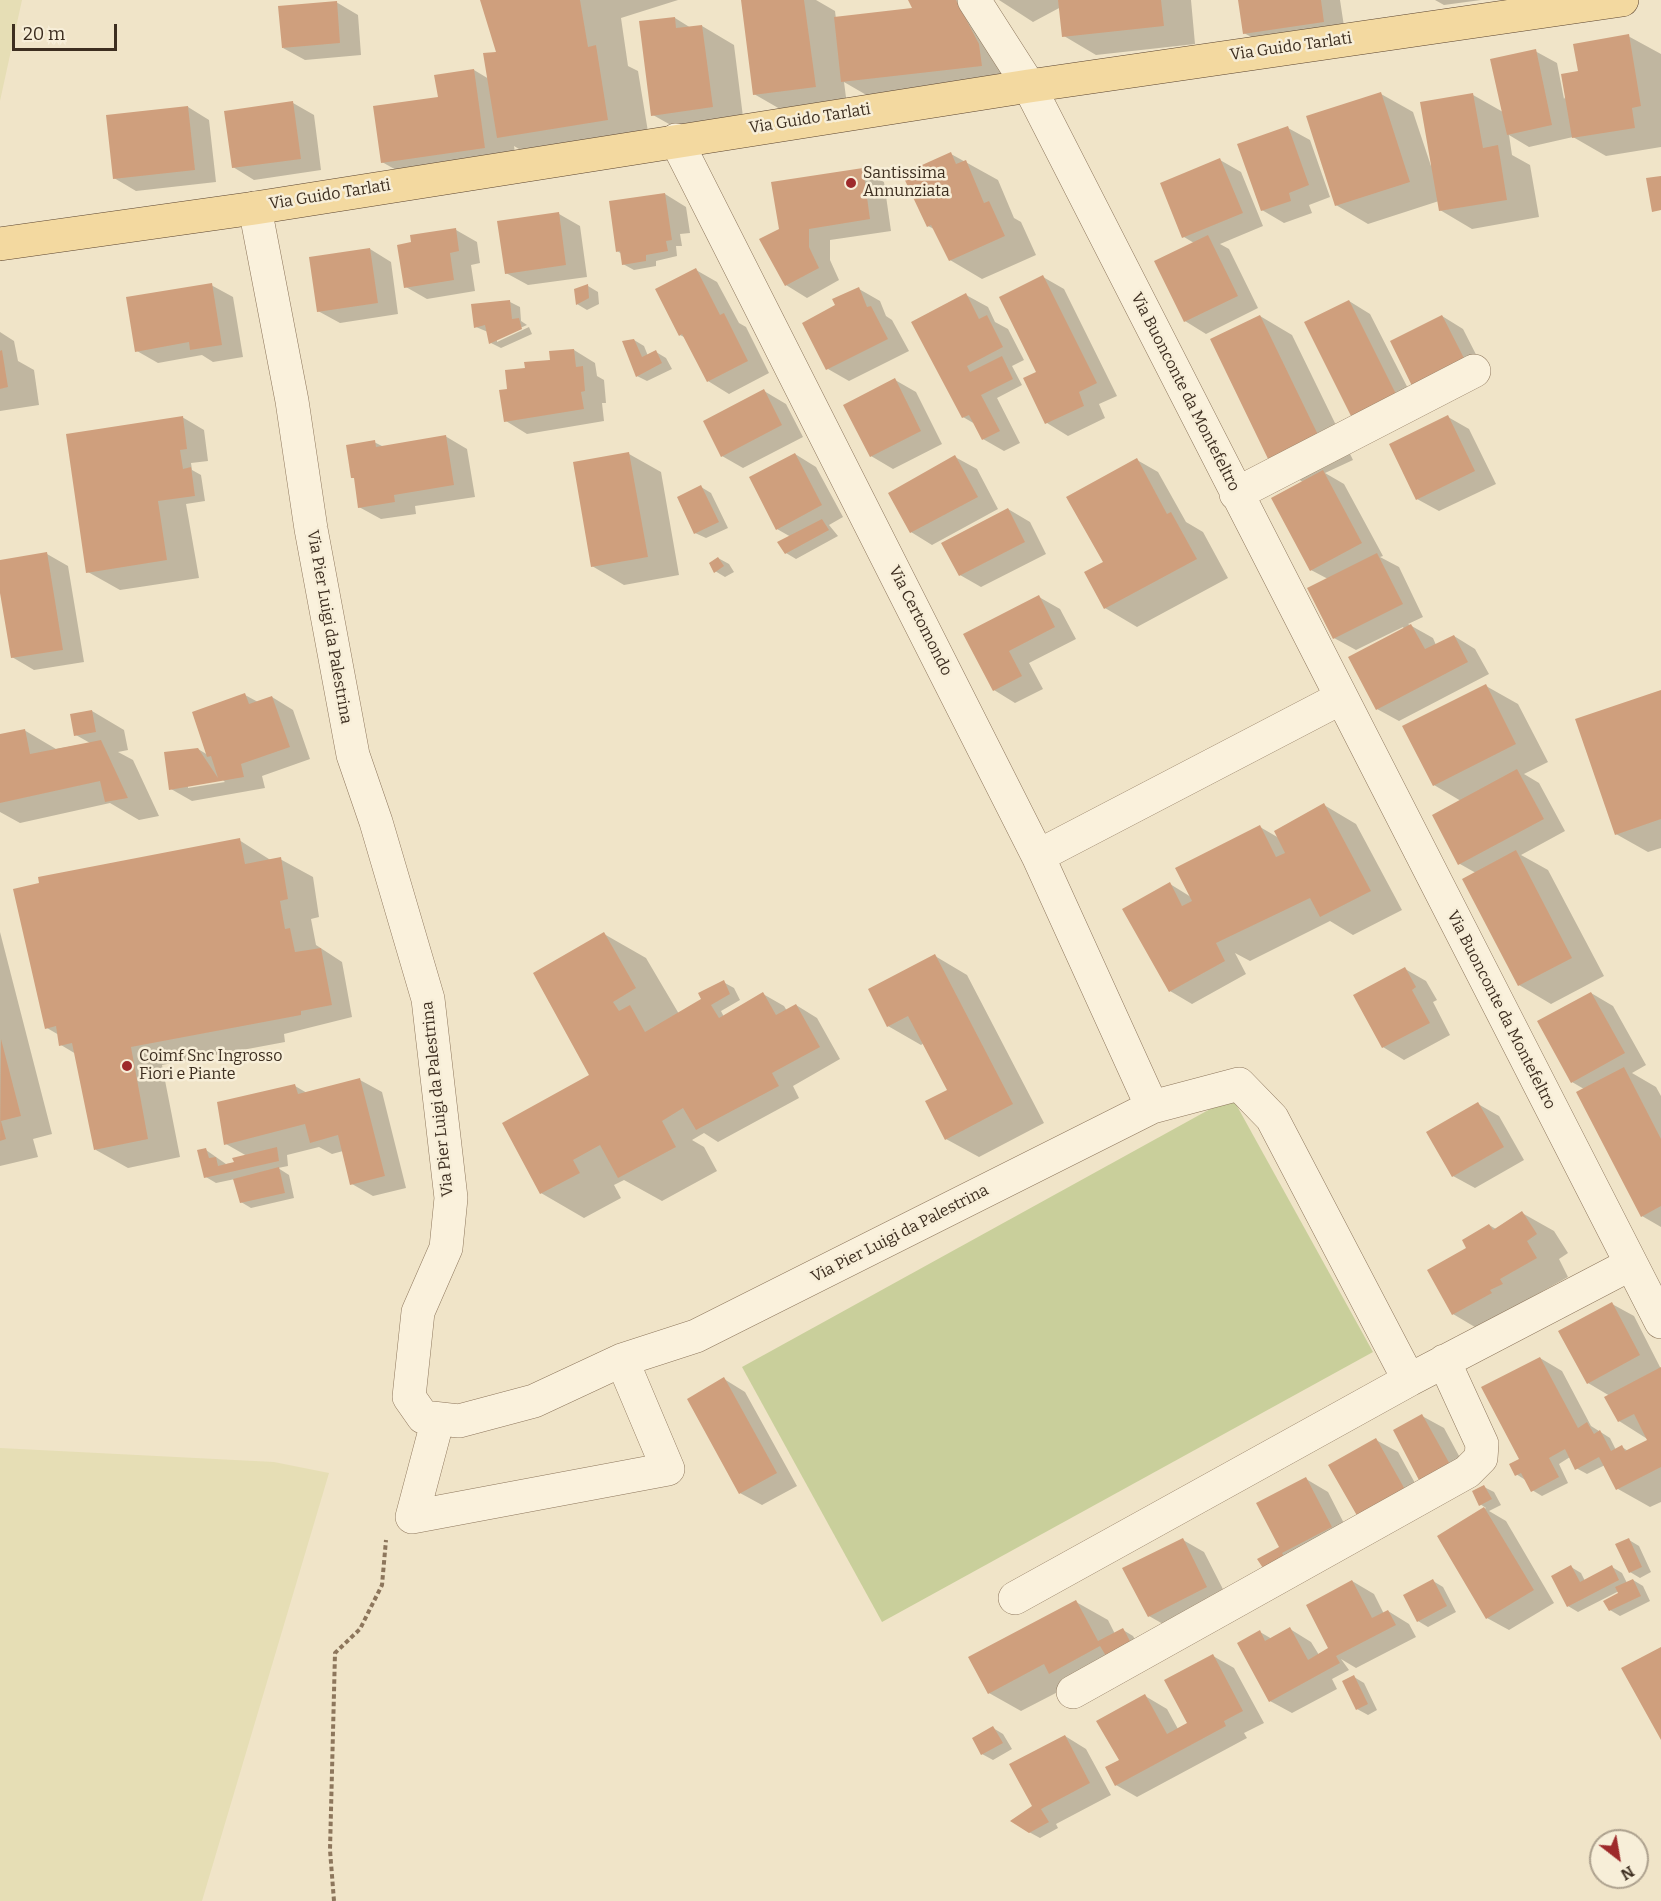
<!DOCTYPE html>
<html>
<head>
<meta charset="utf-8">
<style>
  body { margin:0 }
  #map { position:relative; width:1661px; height:1901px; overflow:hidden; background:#f0e4c8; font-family:Bitter,serif }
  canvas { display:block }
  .north { position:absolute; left:1589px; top:1829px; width:60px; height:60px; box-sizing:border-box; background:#f7eed8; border:2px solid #ada18e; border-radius:50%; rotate:149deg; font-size:16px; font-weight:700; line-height:24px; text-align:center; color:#3d2e20 }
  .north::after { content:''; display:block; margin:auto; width:21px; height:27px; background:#9e2a2b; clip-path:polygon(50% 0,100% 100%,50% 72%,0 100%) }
  .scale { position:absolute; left:12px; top:24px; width:105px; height:27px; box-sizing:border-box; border:3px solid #3d2e20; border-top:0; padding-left:8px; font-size:18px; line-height:21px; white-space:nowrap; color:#3d2e20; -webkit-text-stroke:4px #f7eed8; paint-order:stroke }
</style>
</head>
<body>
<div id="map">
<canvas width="1661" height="1901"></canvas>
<div class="north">N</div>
<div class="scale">20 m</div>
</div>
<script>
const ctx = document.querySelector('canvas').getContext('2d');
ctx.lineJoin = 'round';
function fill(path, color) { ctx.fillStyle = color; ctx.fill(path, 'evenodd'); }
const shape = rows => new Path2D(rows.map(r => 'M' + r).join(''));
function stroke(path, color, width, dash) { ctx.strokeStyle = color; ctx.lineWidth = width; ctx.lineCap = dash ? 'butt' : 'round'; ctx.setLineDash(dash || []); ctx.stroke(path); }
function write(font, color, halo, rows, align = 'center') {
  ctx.font = font + ' Bitter,serif'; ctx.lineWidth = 5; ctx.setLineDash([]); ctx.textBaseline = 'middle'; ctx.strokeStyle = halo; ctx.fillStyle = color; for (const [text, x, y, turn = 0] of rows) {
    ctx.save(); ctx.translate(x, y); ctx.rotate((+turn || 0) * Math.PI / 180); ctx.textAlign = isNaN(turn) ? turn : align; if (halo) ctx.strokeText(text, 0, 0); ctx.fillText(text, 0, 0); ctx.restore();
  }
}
const farmland = shape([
  [0,0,22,0,0,101],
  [0,1448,274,1462,329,1473,202,1901,0,1901]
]);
const green = shape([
  [1232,1097,1373,1352,882,1622,742,1367]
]);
const shadow = shape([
  [481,0,678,0,621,18,628,66,638,71,650,144,541,162,514,146,517,166,414,180,382,162,439,98,474,70,489,79,498,53],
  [745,0,816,0,835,11,836,19,915,9,910,0,978,0,1013,84,875,100,844,82,847,105,787,113,754,94],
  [999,0,1191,0,1195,44,1096,55,1064,36,1061,7,1033,22],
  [1240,0,1340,0,1345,33,1266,45,1244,33],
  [1435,0,1481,0,1444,5],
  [336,2,358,15,361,55,305,60,283,48],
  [675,18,691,28,702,26,734,45,744,125,685,133,653,115],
  [1628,36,1661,54,1661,147,1606,156,1573,137,1529,147,1509,135,1512,155,1530,165,1539,217,1472,229,1440,210,1439,201,1368,224,1336,205,1381,94,1413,112,1431,166,1473,95,1503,112,1535,51,1557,63,1564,99,1579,72],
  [293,103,314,115,321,170,254,180,233,167],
  [188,107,209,120,216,182,136,191,114,178],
  [1288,128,1310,140,1330,197,1309,205,1312,213,1284,223,1262,210],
  [951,154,998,180,1014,218,1021,222,1036,255,982,279,950,260,936,230,928,226],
  [1220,160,1241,172,1263,226,1220,244,1229,249,1258,308,1206,334,1185,321,1194,243,1184,237],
  [862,170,884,182,891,231,830,240,830,260,839,280,807,298,786,285,780,230],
  [665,194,686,207,690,233,680,234,682,246,676,246,677,256,656,261,656,266,634,270,623,264,622,254,617,251],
  [559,214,580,226,587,277,528,285,506,273],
  [456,230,477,242,480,263,471,265,475,291,427,299,406,287,412,244],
  [370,249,391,262,398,314,340,323,318,311],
  [696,270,717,282,739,323,746,327,769,373,729,394,708,381,686,338,680,335],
  [1043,277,1064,289,1117,396,1099,404,1105,418,1068,436,1047,423,1025,379,1038,372],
  [211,285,233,297,243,357,213,362,202,355,158,363,137,351],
  [588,286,598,292,599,304,587,310,577,304],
  [859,289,880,301,886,316,892,320,909,351,849,381,828,369,837,306],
  [966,295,988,307,995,322,1008,329,1024,360,1012,366,1022,385,997,398,1020,443,1004,451,983,439,975,424,963,417],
  [1349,301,1370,314,1419,410,1375,432],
  [510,302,520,307,521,321,527,325,497,338,497,342,529,327,532,334,501,348,491,343,488,332,476,327,473,305],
  [1260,316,1292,335,1353,460,1325,473,1344,484,1383,556,1380,557,1399,567,1423,617,1408,624,1433,638,1436,645,1454,636,1475,649,1489,674,1399,721,1377,709,1404,629,1403,627,1356,650,1334,638,1328,579,1311,570,1303,482,1272,464],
  [1442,316,1463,329,1488,378,1438,403],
  [0,332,14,341,18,361,34,370,39,405,0,411],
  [634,340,644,346,648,356,656,352,666,358,672,369,647,381,637,376],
  [574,350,595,363,597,376,604,380,606,403,602,403,604,421,527,434,506,421,509,390,526,370],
  [895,380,916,392,942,444,893,469,871,456],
  [764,391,786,404,803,437,743,468,722,456],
  [182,417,204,430,208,461,191,463,192,470,201,475,205,501,186,504,199,578,120,590,88,572],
  [1448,417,1469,429,1496,484,1439,511,1417,499],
  [445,436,467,449,475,497,415,506,416,514,381,519,359,507,374,442,384,447],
  [629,454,661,472,679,575,624,585,592,566],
  [795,454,816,467,843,517,829,525,838,536,796,559,786,553,791,537,777,529],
  [955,457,977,469,998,509,932,545,911,532],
  [1137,460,1158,472,1186,522,1203,532,1228,578,1137,627,1105,608],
  [701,487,711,493,728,528,706,538,695,533],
  [1008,509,1030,522,1046,554,981,587,960,575],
  [47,554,68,566,84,662,34,670,12,657,0,584,0,562],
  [718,558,729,564,734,572,725,577,715,571],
  [1039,597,1060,609,1076,639,1029,663,1043,689,1015,703,994,690,965,635],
  [1486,686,1518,704,1548,762,1524,774,1539,783,1565,831,1521,855,1548,870,1604,976,1551,1004,1519,985,1476,873,1460,864,1461,801,1434,785],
  [1661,691,1661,848,1648,852,1616,834],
  [245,695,258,702,272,697,293,710,310,759,262,776,265,788,192,801,171,789,198,749,208,755],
  [222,779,225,782,188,788,188,785],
  [92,711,124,730,128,750,118,752,133,760,159,816,139,820,110,803,20,823,0,812,0,736,24,730,56,749,90,743,76,735],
  [1324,805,1356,824,1402,910,1353,935,1330,921,1250,961,1235,953,1246,974,1192,1004,1170,991,1170,884,1191,897,1260,827,1279,838],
  [239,840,272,861,280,859,313,877,319,917,311,919,316,945,342,962,352,1017,284,1034,285,1042,162,1065,180,1157,128,1168,96,1150,76,1054,61,1045,59,1035,47,1028],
  [0,932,52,1134,33,1139,38,1157,0,1166],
  [604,934,646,958,679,1014,703,1000,723,982,734,988,740,1000,721,1011,724,1017,763,994,784,1006,787,1011,796,1005,817,1018,840,1059,793,1086,799,1098,718,1142,704,1133,692,1140,704,1147,717,1171,662,1201,624,1180,614,1185,621,1198,584,1218,541,1193,591,1076],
  [935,956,967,975,1044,1123,979,1157,946,1139,949,1091,924,1043,921,1045,888,1026,870,990],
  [1405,969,1426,981,1437,1000,1433,1002,1450,1035,1404,1060,1383,1047],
  [1591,993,1613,1006,1646,1065,1632,1073,1656,1087,1661,1096,1661,1227,1642,1216,1584,1089,1572,1082],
  [360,1080,382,1092,406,1188,373,1196,352,1184,343,1151,332,1154,319,1147,287,1155,288,1166,278,1168,289,1175,294,1198,251,1208,241,1202,235,1179,216,1183,206,1177,206,1150,226,1164,235,1163,247,1156,226,1144,295,1086,307,1093],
  [1478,1104,1499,1116,1524,1160,1475,1188,1453,1176],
  [1522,1213,1554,1231,1568,1253,1559,1259,1568,1277,1532,1297,1534,1303,1485,1333,1453,1314,1468,1248,1489,1225,1496,1229],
  [1612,1304,1634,1316,1661,1369,1661,1502,1650,1507,1618,1489,1605,1465,1587,1474,1576,1468,1570,1457,1559,1464,1568,1483,1542,1496,1532,1490,1527,1481,1516,1474,1540,1358,1562,1371,1591,1426,1610,1438,1616,1450,1622,1447,1628,1451,1649,1440,1619,1421,1610,1396,1588,1383],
  [724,1379,745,1392,797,1486,762,1505,740,1493],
  [1422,1416,1444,1428,1465,1467,1433,1489],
  [1376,1440,1398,1452,1427,1505,1330,1465],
  [1306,1479,1328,1492,1352,1539,1276,1576,1281,1548],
  [1484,1487,1494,1492,1501,1505,1489,1511,1506,1521,1554,1603,1509,1630,1487,1618,1439,1536,1486,1508,1480,1504],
  [1183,1540,1204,1552,1228,1599,1170,1628,1149,1616],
  [1629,1540,1639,1546,1651,1572,1640,1578,1630,1572],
  [1571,1567,1581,1573,1585,1581,1612,1567,1622,1573,1627,1583,1633,1580,1643,1586,1650,1601,1620,1616,1610,1610,1620,1594,1619,1591,1578,1612,1568,1606],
  [1352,1581,1374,1594,1384,1614,1388,1611,1409,1624,1416,1637,1356,1668,1341,1659,1349,1670,1332,1679,1337,1689,1292,1713,1270,1701,1260,1632,1272,1639,1290,1629,1311,1642,1319,1655,1328,1650],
  [1433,1581,1443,1587,1456,1612,1428,1627,1418,1621],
  [1076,1602,1108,1620,1115,1634,1123,1630,1133,1636,1141,1649,1021,1711,989,1693],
  [1213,1656,1234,1668,1264,1723,1244,1733,1247,1738,1137,1797,1116,1785,1121,1761,1145,1696,1167,1709,1178,1729,1189,1724],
  [1354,1677,1364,1683,1377,1710,1368,1715,1357,1709],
  [993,1728,1003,1734,1012,1749,993,1760,982,1754,974,1739],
  [1065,1736,1086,1749,1111,1795,1056,1824,1058,1828,1040,1838,1029,1832,1034,1807]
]);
const building = shape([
  [480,0,580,0,588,47,596,45,608,120,497,138,483,53,496,52],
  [741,0,804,0,816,87,753,95],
  [908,0,956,0,979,44,982,66,841,82,834,17,912,8],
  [1058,0,1161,0,1164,26,1062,37],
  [1238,0,1321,0,1324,22,1243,34],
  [337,1,340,43,282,48,278,6],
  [675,17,676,28,702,25,713,107,651,116,639,21],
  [1629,34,1641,106,1632,108,1635,128,1572,138,1561,74,1578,71,1573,44],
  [1536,49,1552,125,1507,135,1490,59],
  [474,69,485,148,381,163,373,106,438,97,434,75],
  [1381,92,1410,182,1335,206,1306,116],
  [1473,93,1483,148,1498,145,1507,200,1439,211,1420,102],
  [293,101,301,159,232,168,224,111],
  [188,106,195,170,113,179,106,115],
  [1288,126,1309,185,1289,193,1291,201,1261,211,1237,144],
  [951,152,956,164,966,160,984,203,989,201,1005,236,949,261,931,225,927,227,902,174],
  [1220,158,1243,213,1182,238,1160,183],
  [863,168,870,219,809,229,809,247,819,268,785,286,759,239,779,229,771,182],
  [1661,176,1661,210,1652,212,1646,178],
  [665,193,672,240,666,241,668,251,646,255,646,261,622,265,620,251,616,252,609,201],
  [559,212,566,265,505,274,497,221],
  [456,228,459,251,450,253,454,280,404,288,397,245,411,242,410,235],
  [1208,235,1238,296,1184,322,1154,261],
  [370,248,378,303,317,312,309,257],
  [696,268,720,315,724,313,748,361,707,382,682,334,679,336,655,289],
  [1043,275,1097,383,1079,392,1084,406,1045,424,1023,378,1036,372,999,297],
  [212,283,222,345,190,350,189,342,135,352,126,297],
  [588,284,589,298,576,305,574,289],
  [859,287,867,307,871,306,888,339,826,370,802,323,835,305,832,299],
  [966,293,979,319,987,315,1003,347,967,366,970,372,1002,356,1013,379,981,395,1000,431,982,440,969,415,962,418,911,322],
  [510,300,512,319,519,318,522,329,489,344,485,325,474,328,471,304],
  [1349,300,1398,398,1353,420,1304,322],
  [1260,315,1321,441,1271,465,1210,339],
  [1442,315,1468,366,1415,392,1390,341],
  [634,339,642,357,656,350,662,363,636,377,622,341],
  [574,349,576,367,583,366,585,391,581,392,584,409,504,422,499,390,507,389,505,370,525,368,524,362,550,360,549,351],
  [2,350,8,387,0,389,0,351],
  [895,378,921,431,870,457,843,405],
  [764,389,782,425,721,457,703,421],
  [1448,415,1475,471,1416,500,1389,444],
  [183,416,187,449,180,450,183,469,191,467,195,496,158,501,167,560,86,573,66,434],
  [446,435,454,485,394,495,395,502,358,508,354,478,351,478,346,445,375,440,376,447],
  [629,452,648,557,591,567,573,462],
  [795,453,822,505,776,530,749,477],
  [955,455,978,497,910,533,888,493],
  [1137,458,1167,514,1171,512,1197,559,1104,609,1084,572,1103,562,1066,497],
  [1323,470,1362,543,1310,571,1271,498],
  [701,485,719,522,694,534,677,497],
  [1008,508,1025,542,959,576,941,543],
  [822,519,829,530,785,554,777,542],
  [47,552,63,650,11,658,0,593,0,560],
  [1377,553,1403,604,1333,639,1307,588],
  [718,557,724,566,714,573,709,563],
  [1039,595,1055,627,1009,651,1022,676,993,691,963,634],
  [1411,624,1425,649,1454,635,1468,662,1376,710,1348,657],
  [1486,684,1516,744,1433,786,1402,726],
  [1661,690,1661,819,1615,835,1575,719],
  [245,693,249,704,272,696,290,747,241,764,244,777,169,790,164,752,198,748,218,778,211,756,207,757,192,712],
  [92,710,96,732,74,736,70,714],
  [25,729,30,754,101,740,128,798,105,802,100,781,0,803,0,734],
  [1517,769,1544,819,1458,865,1432,815],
  [1324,803,1371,891,1320,917,1310,898,1216,943,1225,961,1169,992,1122,909,1170,882,1182,906,1192,901,1175,868,1260,825,1276,857,1285,853,1274,831],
  [240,838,245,864,281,857,288,899,280,901,285,929,290,928,295,952,321,948,332,1005,301,1011,301,1015,131,1047,148,1139,94,1150,72,1043,59,1046,56,1026,45,1029,13,889,39,883,38,877],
  [1516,850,1572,958,1518,986,1462,879],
  [604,932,636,988,613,1002,619,1011,630,1005,645,1032,701,999,698,993,724,980,730,994,711,1005,719,1018,763,992,776,1015,796,1004,820,1047,772,1073,779,1086,696,1130,683,1108,662,1121,676,1147,618,1178,600,1145,573,1160,580,1173,540,1194,502,1123,589,1075,533,973],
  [935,954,1013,1104,945,1140,925,1101,947,1090,908,1016,887,1027,868,989],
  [1405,967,1416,987,1412,990,1430,1023,1382,1048,1353,995],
  [1591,992,1625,1053,1571,1083,1537,1021],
  [1,1039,21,1116,1,1121,6,1139,0,1141],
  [1624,1067,1661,1139,1661,1206,1641,1217,1576,1092],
  [360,1078,385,1176,350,1185,338,1135,310,1143,305,1124,224,1145,217,1102,295,1084,298,1094],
  [1478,1102,1504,1147,1452,1177,1426,1132],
  [277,1147,279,1161,204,1178,197,1150,206,1148,209,1158,216,1157,218,1166,234,1162,232,1158],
  [279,1167,285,1193,240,1203,233,1179],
  [1522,1211,1537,1234,1527,1241,1537,1258,1500,1279,1503,1284,1490,1290,1492,1293,1452,1315,1427,1270,1466,1248,1462,1240,1489,1224,1493,1230],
  [1612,1302,1640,1355,1587,1384,1558,1331],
  [1540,1357,1578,1428,1587,1422,1594,1434,1600,1430,1611,1451,1622,1445,1625,1451,1647,1440,1634,1414,1618,1422,1604,1397,1661,1367,1661,1467,1616,1490,1599,1457,1575,1470,1565,1449,1549,1458,1559,1477,1531,1492,1521,1473,1515,1476,1509,1464,1519,1459,1481,1387],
  [724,1377,777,1473,739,1494,687,1399],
  [1422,1414,1452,1468,1421,1484,1393,1430],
  [1376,1438,1407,1493,1359,1519,1328,1465],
  [1306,1477,1332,1527,1282,1553,1286,1560,1265,1571,1257,1559,1279,1547,1256,1503],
  [1484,1485,1492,1499,1479,1506,1472,1491],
  [1484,1507,1534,1590,1486,1619,1437,1536],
  [1183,1538,1207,1587,1148,1617,1122,1568],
  [1629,1538,1642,1567,1629,1573,1615,1544],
  [1571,1565,1580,1582,1612,1565,1619,1580,1567,1607,1551,1576],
  [1433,1579,1447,1606,1417,1622,1403,1595],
  [1633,1579,1641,1596,1609,1611,1603,1601,1618,1593,1615,1587],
  [1352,1580,1372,1618,1388,1610,1396,1625,1336,1656,1340,1663,1269,1702,1237,1643,1260,1630,1265,1641,1290,1627,1308,1660,1328,1648,1306,1605],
  [1076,1600,1098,1641,1123,1628,1131,1643,1106,1656,1100,1646,1049,1674,1044,1664,988,1694,968,1657],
  [1661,1647,1661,1740,1621,1668],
  [1213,1654,1243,1711,1224,1721,1226,1726,1115,1786,1105,1767,1119,1760,1096,1721,1145,1694,1167,1734,1187,1723,1164,1680],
  [1354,1675,1368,1704,1356,1710,1342,1681],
  [993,1726,1003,1743,981,1755,972,1738],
  [1065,1735,1090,1783,1041,1809,1049,1822,1029,1833,1010,1821,1032,1806,1009,1764]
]);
const path = shape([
  [334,1901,330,1850,335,1653,360,1629,382,1585,386,1540]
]);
const minor = shape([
  [974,0,1029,86,1661,1322],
  [676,140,1038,856,1152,1107],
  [255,208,292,401,311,529,353,755,376,822,428,999,451,1198,446,1248,418,1312,409,1397,423,1417,459,1421,534,1401,622,1360,696,1336,1152,1107,1239,1084,1272,1118,1409,1380,1631,1264],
  [1236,494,1474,371],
  [1038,856,1341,698],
  [438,1419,412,1517,668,1469,622,1360],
  [1015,1598,1409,1380],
  [1073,1692,1467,1472,1481,1458,1482,1444,1444,1361]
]);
const major = shape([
  [0,244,255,208,1029,86,1622,0]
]);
const markers = [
  [851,183,6,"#9e2a2b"],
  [127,1066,6,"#9e2a2b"]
];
const streetNames = [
  ["Via Guido Tarlati",1291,47,-8],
  ["Via Guido Tarlati",810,119,-9],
  ["Via Guido Tarlati",330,195,-9],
  ["Via Buonconte da Montefeltro",1185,392,63],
  ["Via Certomondo",920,621,63],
  ["Via Pier Luigi da Palestrina",329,627,80],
  ["Via Buonconte da Montefeltro",1501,1010,63],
  ["Via Pier Luigi da Palestrina",438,1099,-96],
  ["Via Pier Luigi da Palestrina",900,1234,-27]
];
const poiNames = [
  ["Santissima",863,174],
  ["Annunziata",863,192],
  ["Coimf Snc Ingrosso",139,1057],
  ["Fiori e Piante",139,1075]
];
fill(farmland, '#e6deb5');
fill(green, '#c9cf9b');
fill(shadow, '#0003');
fill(building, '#cf9f7d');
stroke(minor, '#8d765c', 34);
stroke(major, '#5b4430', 34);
stroke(path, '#8d765c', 4, [4.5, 3]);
stroke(minor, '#faf1dc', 33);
stroke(major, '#f3d9a0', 33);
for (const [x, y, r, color] of markers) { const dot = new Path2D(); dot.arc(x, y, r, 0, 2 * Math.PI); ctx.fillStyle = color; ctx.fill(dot); stroke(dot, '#f7eed8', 2); }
write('16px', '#3d2e20', '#f7eed8', streetNames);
write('16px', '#3d2e20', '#f7eed8', poiNames, 'left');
</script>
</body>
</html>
